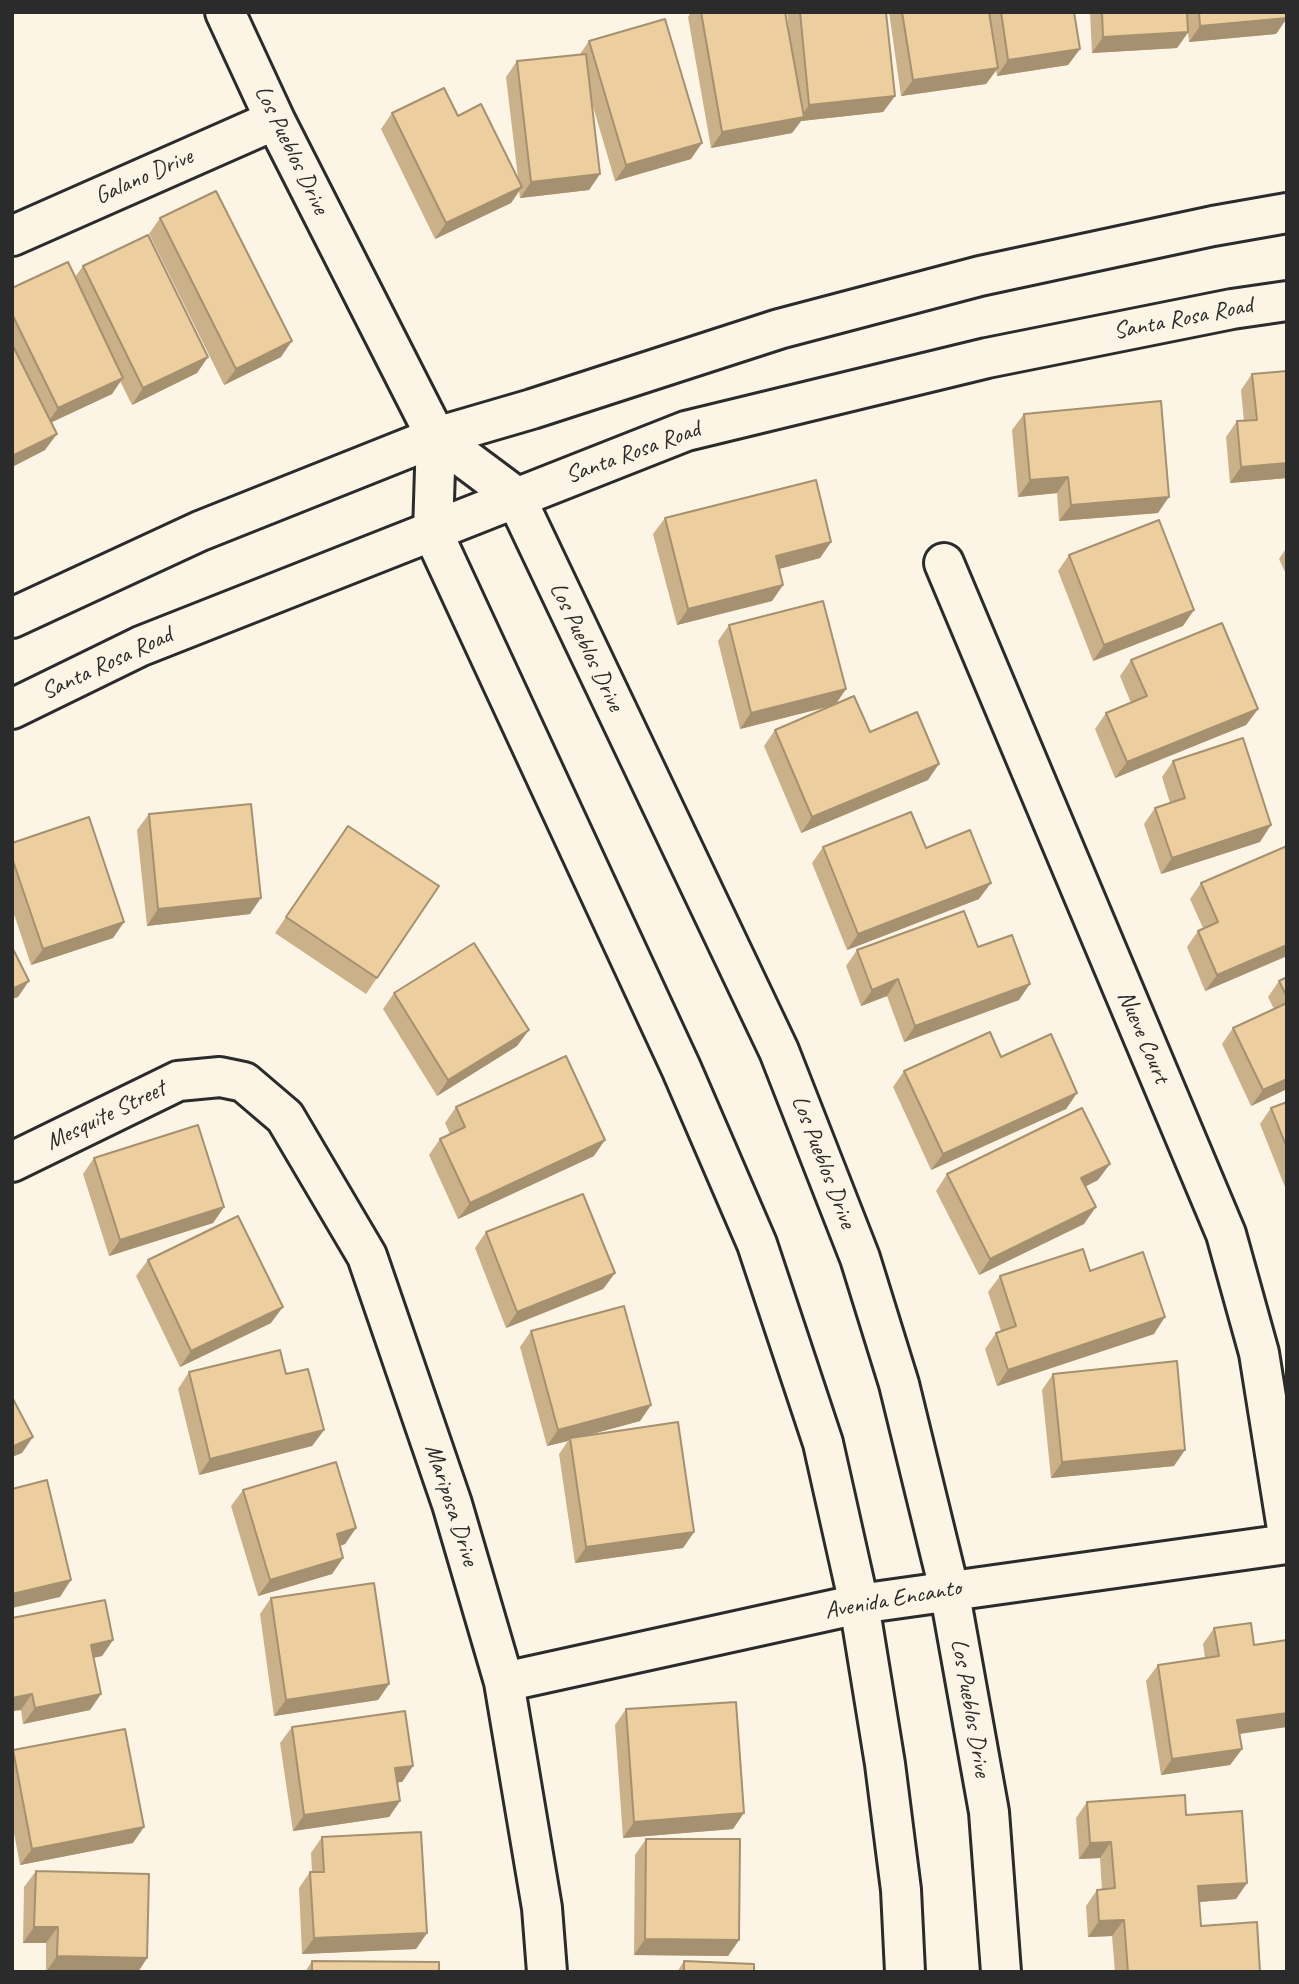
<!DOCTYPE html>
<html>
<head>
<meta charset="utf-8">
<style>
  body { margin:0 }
  #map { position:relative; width:1299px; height:1984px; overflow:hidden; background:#fcf5e5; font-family:Caveat,sans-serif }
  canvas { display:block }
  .frame { position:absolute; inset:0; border:14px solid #2b2b2b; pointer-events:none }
</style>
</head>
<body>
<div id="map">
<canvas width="1299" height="1984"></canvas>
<div class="frame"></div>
</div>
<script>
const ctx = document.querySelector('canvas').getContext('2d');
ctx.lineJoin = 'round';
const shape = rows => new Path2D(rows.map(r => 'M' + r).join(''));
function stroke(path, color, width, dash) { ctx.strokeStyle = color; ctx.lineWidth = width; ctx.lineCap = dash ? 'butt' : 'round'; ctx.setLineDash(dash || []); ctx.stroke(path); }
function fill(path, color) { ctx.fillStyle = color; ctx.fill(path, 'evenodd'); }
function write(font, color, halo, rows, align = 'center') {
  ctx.font = font + ' Caveat,sans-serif'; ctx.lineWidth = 7; ctx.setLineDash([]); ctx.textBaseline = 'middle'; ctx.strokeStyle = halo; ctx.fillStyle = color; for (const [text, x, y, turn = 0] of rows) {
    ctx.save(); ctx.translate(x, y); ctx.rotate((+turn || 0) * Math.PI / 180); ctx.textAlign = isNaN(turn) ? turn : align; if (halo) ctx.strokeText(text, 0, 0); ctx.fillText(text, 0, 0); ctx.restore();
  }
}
const minor = shape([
  [225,12,275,120,436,437,515,496,779,1051,860,1258,899,1384,949,1589,989,1812,1001,1972],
  [12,236,275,120],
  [436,437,433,533,681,1068,757,1244,823,1443,859,1604,885,1764,901,1890,905,1972],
  [944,563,1226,1234,1259,1353,1287,1529],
  [12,1162,178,1081,220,1077,244,1082,285,1117,367,1256,452,1504,504,1682,542,1908,547,1972],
  [504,1682,859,1604,1287,1544]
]);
const major = shape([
  [12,618,200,531,436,437,532,409,779,329,980,276,1213,226,1287,213],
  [12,709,141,646,686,431,987,358,1232,309,1287,301]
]);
const wall = shape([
  [691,12,785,12,790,41,787,12,886,12,895,96,883,112,801,121,792,133,711,148,688,17],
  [889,12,1074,12,1080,49,1068,65,997,76,996,70,986,84,901,96],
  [1090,12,1287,12,1287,18,1276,34,1189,42,1188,33,1177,48,1092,53],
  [589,41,691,159,615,181,592,103,600,174,589,190,520,198,519,191,511,203,435,239,381,129,392,113,458,116,518,178,506,77,517,61,580,54],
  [160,218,281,357,224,385,149,234],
  [83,266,208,357,197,373,132,405,120,381,112,394,51,422,45,450,12,467,12,288,75,277],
  [1252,374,1287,478,1230,483,1226,437,1237,421,1244,421,1241,390],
  [1024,414,1158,513,1059,521,1057,493,1018,497,1012,430],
  [665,518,831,542,820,558,779,569,783,585,772,601,677,625,653,534],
  [1287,547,1287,576,1279,559],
  [1069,555,1183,626,1093,661,1058,571],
  [729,625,846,689,835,705,928,780,801,833,764,746,775,730,834,705,740,729,718,641],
  [1131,660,1258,709,1246,725,1115,778,1095,729,1106,713,1131,703,1120,676],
  [1173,761,1260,842,1161,874,1144,824,1155,808,1170,803,1162,777],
  [149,814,250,914,147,926,137,830],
  [348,826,377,978,366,994,275,933],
  [12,843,124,922,113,938,31,965,12,908],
  [823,847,926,848,979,899,847,950,812,863],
  [1201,883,1287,956,1205,991,1187,947,1198,931,1203,928,1190,899],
  [978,947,1019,1000,904,1042,887,996,861,1006,846,966,857,950],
  [1287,977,1287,1089,1251,1106,1222,1044,1233,1028,1274,1009,1268,997,1279,981],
  [394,993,517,1046,437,1096,383,1009],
  [1001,1057,1077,1093,1066,1109,931,1170,893,1087,904,1071],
  [1287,1102,1287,1186,1285,1187,1260,1124,1271,1108],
  [456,1107,594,1156,458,1219,429,1155,440,1139,450,1134,445,1123],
  [94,1158,224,1207,213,1223,109,1256,83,1174],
  [947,1174,1098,1180,1085,1187,1084,1224,979,1275,936,1191],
  [486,1232,615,1273,603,1289,506,1328,475,1248],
  [148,1260,271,1323,180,1367,136,1276],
  [1090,1271,1154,1334,997,1386,985,1349,996,1333,1001,1331,988,1292,1000,1276],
  [531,1331,651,1405,640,1421,588,1435,694,1532,683,1548,575,1563,559,1454,568,1441,547,1446,520,1347],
  [189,1372,286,1374,324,1430,312,1446,199,1475,178,1389],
  [1053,1374,1174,1466,1051,1478,1042,1390],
  [243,1490,356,1528,345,1544,340,1546,343,1558,332,1574,258,1596,231,1506],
  [271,1598,389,1684,378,1700,274,1716,260,1614],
  [12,1618,113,1640,102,1656,93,1658,101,1694,90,1710,23,1724,21,1710,12,1711],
  [1214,1628,1239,1734,1242,1749,1230,1765,1161,1775,1146,1681,1158,1665,1205,1658,1203,1644],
  [626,1709,733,1829,623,1838,615,1725],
  [292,1727,413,1766,402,1782,397,1782,400,1801,389,1817,293,1831,280,1743],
  [13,1750,133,1843,20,1865,12,1822],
  [1087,1802,1186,1815,1247,1883,1236,1899,1199,1902,1201,1926,1260,1972,1115,1972,1112,1936,1088,1937,1086,1906,1097,1890,1102,1890,1100,1858,1079,1859,1076,1818],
  [322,1837,427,1933,416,1949,302,1954,299,1888,310,1872,312,1872,311,1853],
  [646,1839,739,1940,728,1956,634,1955,635,1855],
  [36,1871,147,1958,138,1972,46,1972,46,1943,23,1943,24,1887],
  [312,1961,439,1972,305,1972],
  [684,1961,754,1972,677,1972]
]);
const shadedWall = shape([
  [1287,18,1276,34,1189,42,1200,26],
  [1188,32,1177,48,1092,53,1103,37],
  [1080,49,1068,65,997,76,1008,60],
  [998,68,986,84,901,96,913,80],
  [895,96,883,112,801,121,792,133,711,148,722,132,800,118,809,105],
  [702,143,691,159,615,181,626,165],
  [600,174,589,190,520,198,531,182],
  [522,187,511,203,435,239,446,223],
  [292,341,281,357,224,385,236,369],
  [208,357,197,373,132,405,143,388],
  [123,378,112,394,46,425,58,408],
  [57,434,45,450,12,467,12,456],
  [1287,463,1287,478,1230,483,1241,467],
  [1068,477,1057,493,1018,497,1030,480],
  [1169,497,1158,513,1059,521,1071,505],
  [831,542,820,558,764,573,776,556],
  [783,585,772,601,677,625,688,609],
  [1194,610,1183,626,1093,661,1104,645],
  [846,689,835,705,740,729,751,713],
  [1258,709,1246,725,1115,778,1127,762],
  [939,764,928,780,801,833,812,817],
  [1271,825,1260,842,1161,874,1172,858],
  [991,883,979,899,847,950,858,934],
  [261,898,250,914,147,926,158,909],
  [124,922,113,938,31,965,43,949],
  [1287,945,1287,956,1205,991,1217,975],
  [898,979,887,996,861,1006,872,990],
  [29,981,18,997,12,999,12,989],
  [1030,984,1019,1000,904,1042,915,1026],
  [529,1030,517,1046,437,1096,448,1080],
  [1287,1079,1287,1089,1251,1106,1263,1090],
  [1077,1093,1066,1109,931,1170,943,1154],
  [605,1140,594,1156,458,1219,470,1203],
  [1110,1164,1098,1180,1070,1194,1081,1178],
  [224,1207,213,1223,109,1256,120,1240],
  [1096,1207,1084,1224,979,1275,990,1259],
  [615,1273,603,1289,506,1328,517,1312],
  [283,1307,271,1323,180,1367,191,1351],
  [1165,1317,1154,1334,997,1386,1008,1370],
  [651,1405,640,1421,570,1440,570,1438,568,1441,547,1446,558,1430],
  [324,1430,312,1446,199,1475,210,1459],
  [33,1437,22,1453,12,1457,12,1447],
  [1185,1450,1174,1466,1051,1478,1062,1462],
  [356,1528,345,1544,326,1550,337,1534],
  [694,1532,683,1548,575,1563,586,1547],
  [343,1558,332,1574,258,1596,270,1580],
  [71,1580,60,1597,12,1608,12,1594],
  [113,1640,102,1656,79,1661,91,1645],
  [389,1684,378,1700,274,1716,286,1700],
  [32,1694,21,1710,12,1711,12,1698],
  [101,1694,90,1710,23,1724,35,1708],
  [1287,1713,1287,1727,1226,1736,1237,1720],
  [1242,1749,1230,1765,1161,1775,1172,1759],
  [413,1766,402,1782,384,1784,395,1768],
  [400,1801,389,1817,293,1831,304,1815],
  [744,1813,733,1829,623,1838,634,1822],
  [144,1827,133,1843,20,1865,32,1849],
  [1111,1842,1100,1858,1079,1859,1090,1843],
  [1247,1883,1236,1899,1187,1903,1198,1886],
  [1124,1920,1112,1936,1088,1937,1099,1921],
  [34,1927,58,1927,46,1943,23,1943],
  [427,1933,416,1949,302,1954,314,1938],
  [645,1939,739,1940,728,1956,634,1955],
  [57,1956,147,1958,138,1972,46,1972]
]);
const building = shape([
  [701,12,785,12,804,117,722,132,701,12],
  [800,12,886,12,895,96,809,105,800,12],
  [902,12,989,12,998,68,913,80,902,12],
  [1001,12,1074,12,1080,49,1008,60,1001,12],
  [1102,12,1187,12,1188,32,1103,37,1102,12],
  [1199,12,1287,12,1287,18,1200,26,1199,12],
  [665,19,702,143,626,165,589,41,665,19],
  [586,54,600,174,531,182,517,61,586,54],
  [444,88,458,116,481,104,522,187,446,223,392,113,444,88],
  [216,191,292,341,236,369,160,218,216,191],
  [148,235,208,357,143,388,83,266,148,235],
  [68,262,123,378,58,408,12,314,12,288,68,262],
  [12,344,57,434,12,456,12,344],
  [1287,371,1287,463,1241,467,1237,421,1257,420,1252,374,1287,371],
  [1161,401,1169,497,1071,505,1068,477,1030,480,1024,414,1161,401],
  [816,480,831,542,776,556,783,585,688,609,665,518,816,480],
  [1159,520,1194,610,1104,645,1069,555,1159,520],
  [823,601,846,689,751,713,729,625,823,601],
  [1222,623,1258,709,1127,762,1106,713,1147,696,1131,660,1222,623],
  [854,696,870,732,917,712,939,764,812,817,775,730,854,696],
  [1243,738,1271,825,1172,858,1155,808,1185,798,1173,761,1243,738],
  [251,804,261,898,158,909,149,814,251,804],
  [911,812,926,848,970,830,991,883,858,934,823,847,911,812],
  [89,817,124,922,43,949,12,858,12,843,89,817],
  [348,826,439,886,377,978,286,917,348,826],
  [1287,846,1287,945,1217,975,1198,931,1218,922,1201,883,1287,846],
  [964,911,978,947,1012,935,1030,984,915,1026,898,979,872,990,857,950,964,911],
  [474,943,529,1030,448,1080,394,993,474,943],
  [12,947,29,981,12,989,12,947],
  [1287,977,1287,997,1279,981,1287,977],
  [1287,1003,1287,1079,1263,1090,1233,1028,1287,1003],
  [990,1032,1001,1057,1051,1034,1077,1093,943,1154,904,1071,990,1032],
  [566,1056,605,1140,470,1203,440,1139,465,1127,456,1107,566,1056],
  [1287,1102,1287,1148,1271,1108,1287,1102],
  [1082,1108,1110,1164,1081,1178,1096,1207,990,1259,947,1174,1082,1108],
  [198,1125,224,1207,120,1240,94,1158,198,1125],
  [583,1194,615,1273,517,1312,486,1232,583,1194],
  [238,1216,283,1307,191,1351,148,1260,238,1216],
  [1083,1249,1090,1271,1143,1252,1165,1317,1008,1370,996,1333,1016,1326,1000,1276,1083,1249],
  [624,1306,651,1405,558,1430,531,1331,624,1306],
  [280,1350,286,1374,308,1369,324,1430,210,1459,189,1372,280,1350],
  [1177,1361,1185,1450,1062,1462,1053,1374,1177,1361],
  [12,1397,33,1437,12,1447,12,1397],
  [678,1422,694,1532,586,1547,570,1438,678,1422],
  [336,1462,356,1528,337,1534,343,1558,270,1580,243,1490,336,1462],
  [47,1480,71,1580,12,1594,12,1489,47,1480],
  [374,1583,389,1684,286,1700,271,1598,374,1583],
  [105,1600,113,1640,91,1645,101,1694,35,1708,32,1694,12,1698,12,1618,105,1600],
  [1251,1623,1254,1645,1287,1640,1287,1713,1237,1720,1242,1749,1172,1759,1158,1665,1219,1656,1214,1628,1251,1623],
  [736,1702,744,1813,634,1822,626,1709,736,1702],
  [405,1711,413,1766,395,1768,400,1801,304,1815,292,1727,405,1711],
  [125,1729,144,1827,32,1849,13,1750,125,1729],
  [1185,1795,1186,1815,1242,1811,1247,1883,1198,1886,1201,1926,1257,1922,1260,1972,1128,1972,1124,1920,1099,1921,1097,1890,1115,1888,1111,1842,1090,1843,1087,1802,1185,1795],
  [421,1832,427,1933,314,1938,310,1872,324,1872,322,1837,421,1832],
  [646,1839,740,1839,739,1940,645,1939,646,1839],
  [36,1871,149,1874,147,1958,57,1956,58,1927,34,1927,36,1871],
  [312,1961,439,1962,439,1972,312,1972,312,1961],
  [684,1961,754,1964,754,1972,684,1972,684,1961]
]);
const streetNames = [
  ["Los Pueblos Drive",291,150,64],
  ["Galano Drive",144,177,-24],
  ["Santa Rosa Road",1183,319,-11],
  ["Santa Rosa Road",633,453,-20],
  ["Los Pueblos Drive",586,647,64],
  ["Santa Rosa Road",107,664,-25],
  ["Nueve Court",1143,1037,67],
  ["Mesquite Street",106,1116,-26],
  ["Los Pueblos Drive",823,1162,69],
  ["Mariposa Drive",451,1505,72],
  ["Avenida Encanto",893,1600,-10],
  ["Los Pueblos Drive",970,1708,80]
];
stroke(minor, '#2b2b2b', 44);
stroke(major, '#2b2b2b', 44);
stroke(minor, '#fcf5e5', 38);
stroke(major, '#fcf5e5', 38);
fill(wall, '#cbb189');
fill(shadedWall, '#a5906f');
fill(building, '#ecce9f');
stroke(building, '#a5906f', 2);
write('24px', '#2b2b2b', '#fcf5e5', streetNames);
</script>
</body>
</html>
